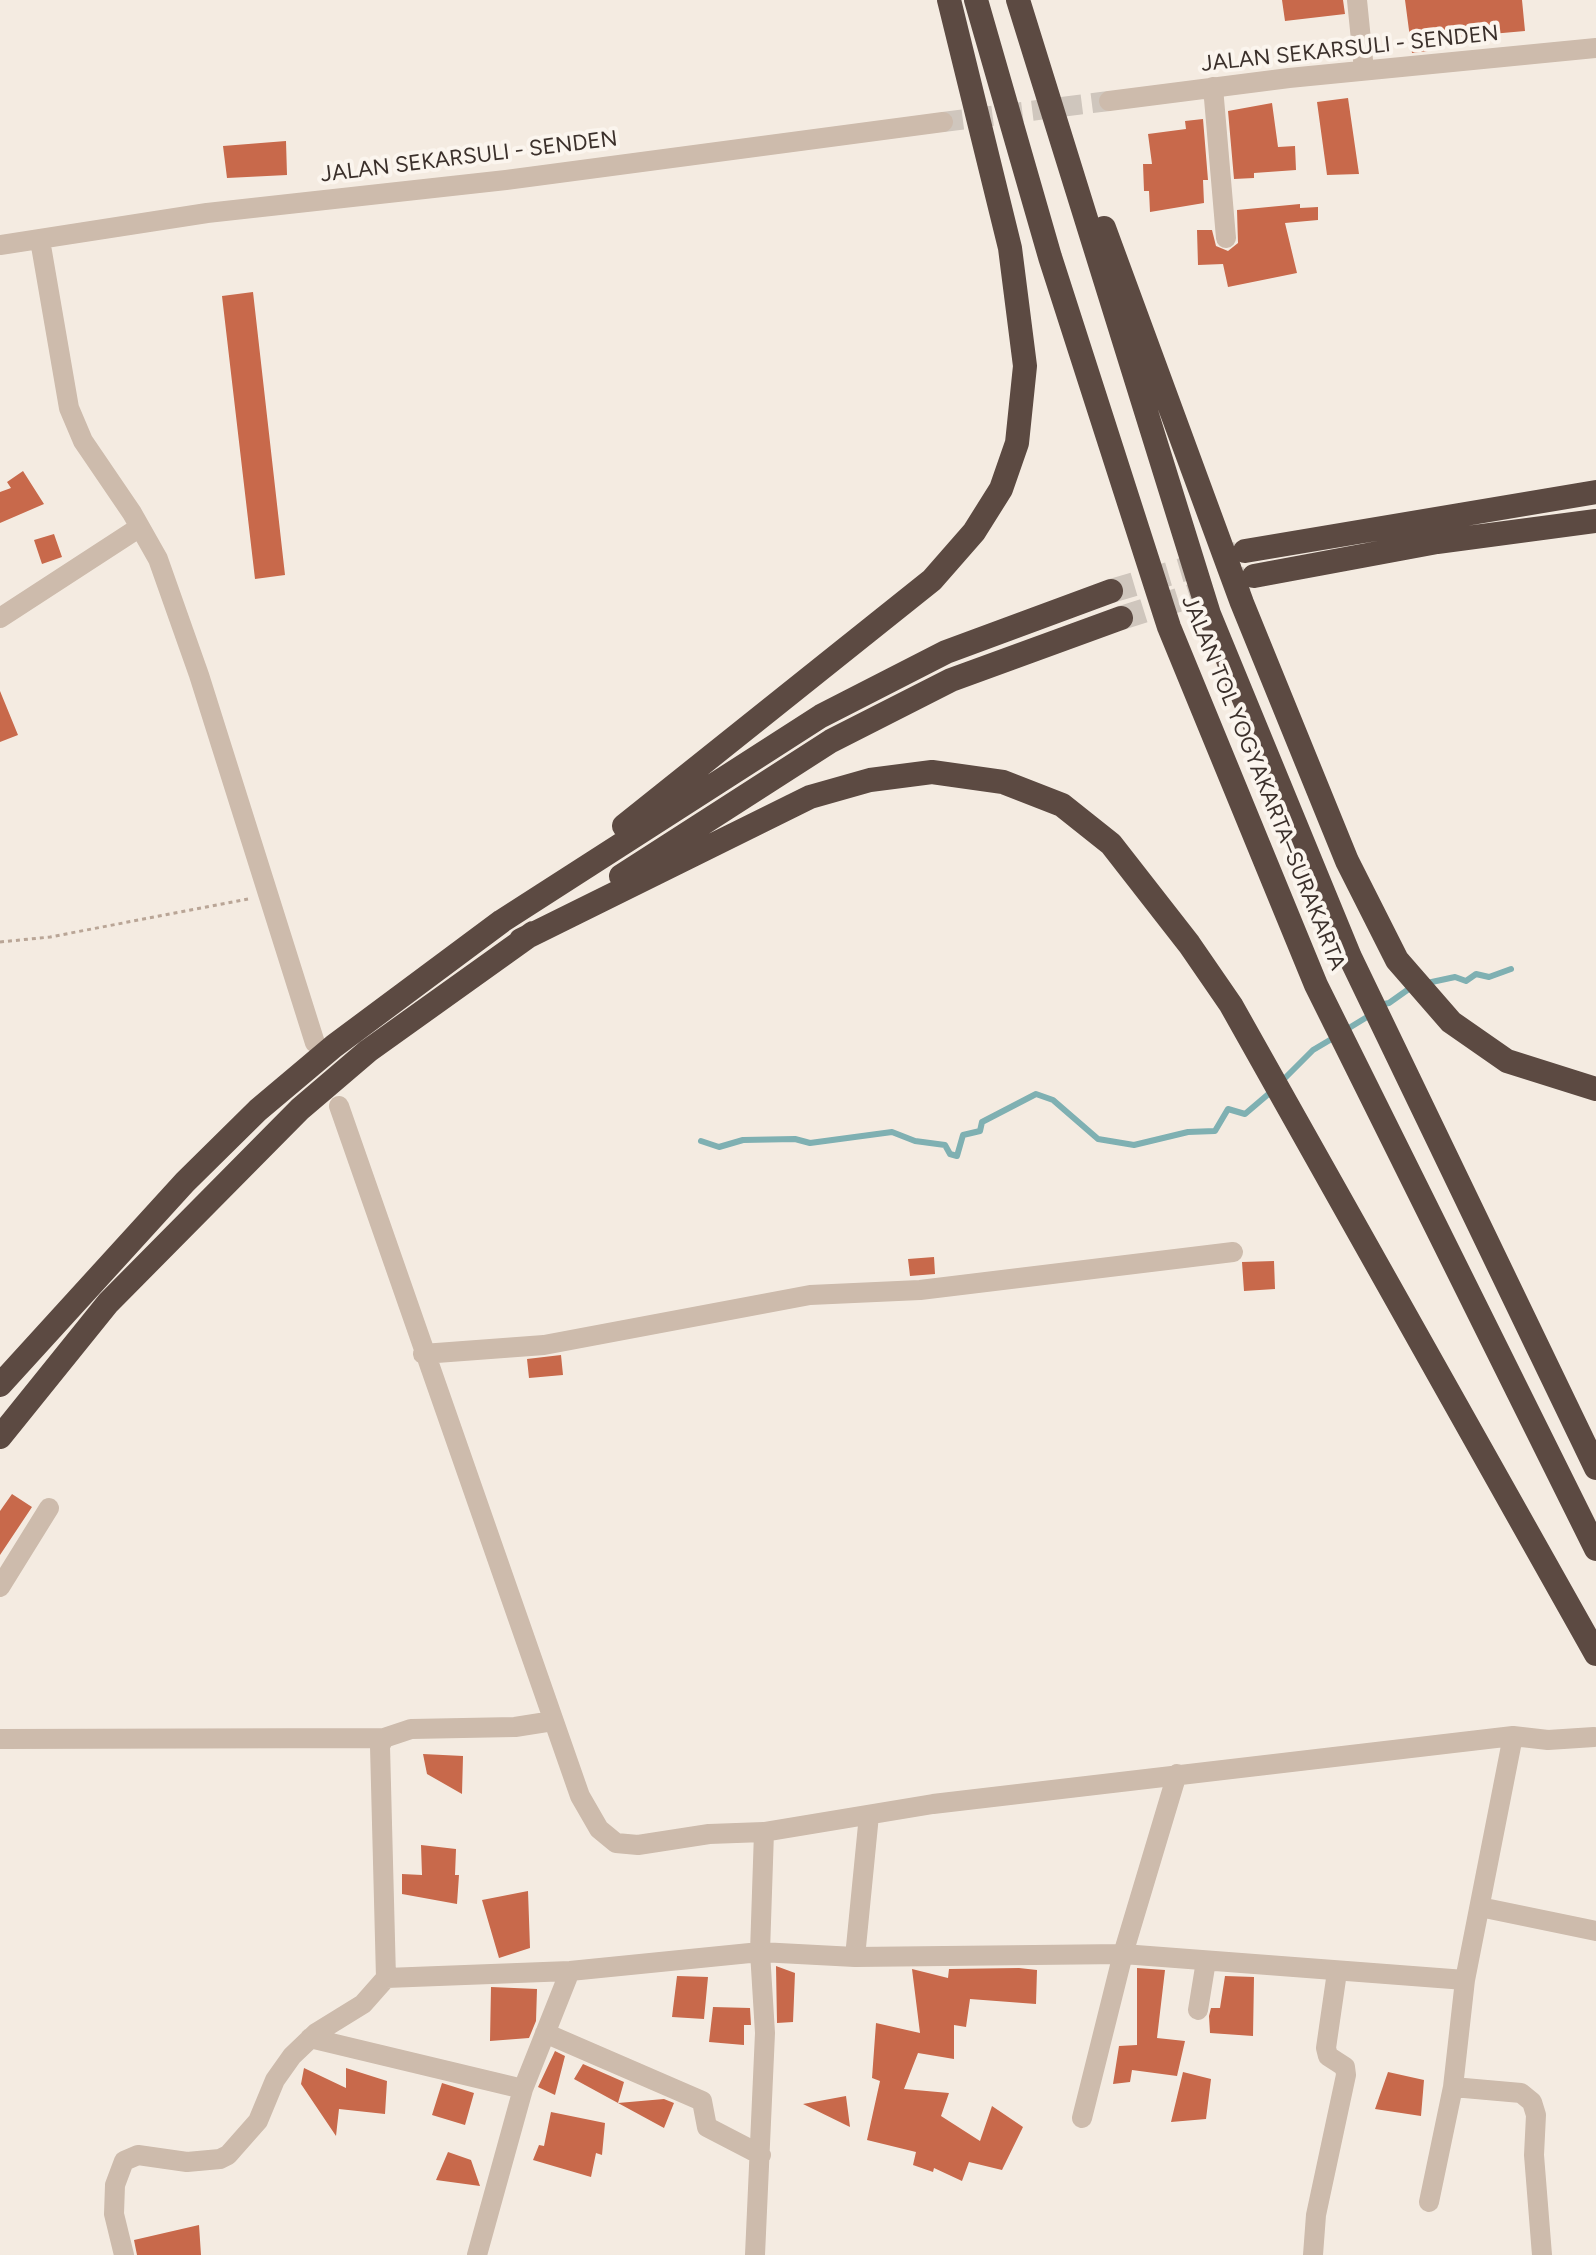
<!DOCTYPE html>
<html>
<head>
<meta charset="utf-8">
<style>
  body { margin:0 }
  canvas { display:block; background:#f4ebe1 }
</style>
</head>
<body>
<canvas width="1596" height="2255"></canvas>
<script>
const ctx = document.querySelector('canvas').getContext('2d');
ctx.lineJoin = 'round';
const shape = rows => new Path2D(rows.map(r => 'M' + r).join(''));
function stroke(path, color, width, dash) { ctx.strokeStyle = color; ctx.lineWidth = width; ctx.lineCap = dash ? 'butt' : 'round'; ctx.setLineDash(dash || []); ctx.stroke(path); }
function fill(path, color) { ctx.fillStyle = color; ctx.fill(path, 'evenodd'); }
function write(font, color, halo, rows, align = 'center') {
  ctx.font = font + ' Figtree,sans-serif'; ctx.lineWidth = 8; ctx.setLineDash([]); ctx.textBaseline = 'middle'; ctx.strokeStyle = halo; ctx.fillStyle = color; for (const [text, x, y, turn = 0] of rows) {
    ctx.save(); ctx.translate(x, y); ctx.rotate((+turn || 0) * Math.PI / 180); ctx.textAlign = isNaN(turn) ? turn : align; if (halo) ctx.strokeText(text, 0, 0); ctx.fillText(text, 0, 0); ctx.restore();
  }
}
const stream = shape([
  [1427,983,1455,977,1466,981,1476,974,1489,977,1511,969],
  [1379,1005,1389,1003,1413,986],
  [1344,1031,1372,1014],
  [1280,1083,1313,1050,1335,1037],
  [701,1141,719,1147,743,1140,795,1139,810,1143,892,1132,915,1141,945,1145,950,1154,957,1156,963,1135,980,1131,982,1122,1036,1094,1053,1100,1098,1139,1134,1145,1188,1132,1215,1131,1228,1109,1245,1114,1272,1091]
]);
const building = shape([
  [1282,0,1343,0,1345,14,1285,21],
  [1405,0,1522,0,1525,31,1480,35,1480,40,1428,46,1428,51,1412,53],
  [1348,98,1359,174,1327,175,1317,102],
  [1272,103,1278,147,1295,146,1296,170,1254,173,1254,178,1234,179,1228,111],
  [1203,119,1208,180,1203,180,1204,203,1150,212,1149,191,1144,191,1143,164,1152,164,1148,134,1186,129,1185,121],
  [286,141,287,175,227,178,223,146],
  [1300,204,1300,208,1318,207,1318,220,1285,223,1297,273,1228,287,1223,264,1198,265,1197,230,1212,230,1216,246,1228,251,1238,243,1237,210],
  [253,292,285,575,255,579,222,296],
  [23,471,44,504,0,523,0,492,11,488,7,482],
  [54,534,62,557,42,564,34,540],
  [0,691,18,735,0,742],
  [934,1257,935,1274,910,1276,908,1259],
  [1274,1261,1275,1289,1244,1291,1242,1262],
  [561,1355,563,1375,529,1378,527,1359],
  [12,1494,32,1507,0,1555,0,1511],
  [423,1754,463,1756,462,1794,427,1774],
  [421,1845,456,1849,455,1875,459,1875,457,1904,402,1894,402,1874,422,1875],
  [528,1891,530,1948,499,1958,482,1900],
  [776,1966,795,1973,793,2022,777,2023],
  [1019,1968,1037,1970,1036,2004,970,1999,966,2027,954,2025,954,2059,918,2053,904,2089,949,2093,941,2116,980,2141,992,2106,1023,2127,1002,2170,969,2162,962,2181,934,2168,933,2172,913,2165,916,2152,867,2140,880,2081,872,2078,876,2023,920,2033,912,1969,948,1978,949,1969],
  [1137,1968,1165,1970,1157,2038,1185,2041,1177,2076,1132,2070,1130,2082,1113,2084,1119,2046,1137,2045],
  [677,1976,708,1977,704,2019,672,2017],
  [1225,1976,1254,1977,1253,2036,1210,2033,1209,2016,1211,2008,1220,2008],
  [491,1987,537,1989,536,2021,529,2038,490,2041],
  [713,2007,750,2008,751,2025,744,2025,744,2045,709,2042],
  [555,2051,565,2056,555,2095,538,2087],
  [583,2064,624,2082,618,2103,574,2079],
  [304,2068,346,2088,346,2068,387,2081,385,2114,339,2109,336,2136,301,2084],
  [1183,2072,1211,2079,1206,2119,1171,2122],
  [1388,2072,1424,2080,1421,2116,1375,2109],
  [442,2083,474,2093,465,2125,432,2115],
  [846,2096,850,2127,803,2104],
  [664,2099,674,2103,664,2128,618,2103],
  [551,2112,605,2123,602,2155,596,2153,591,2177,533,2160,539,2145,544,2146],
  [448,2152,471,2160,480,2186,436,2180],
  [199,2225,201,2255,137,2255,134,2240]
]);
const minorTunnel = shape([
  [943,122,1109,101]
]);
const highwayTunnel = shape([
  [1111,591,1243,552],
  [1121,618,1251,577]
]);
const path = shape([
  [0,942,50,937,248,899]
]);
const minor = shape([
  [1357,0,1364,70],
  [1213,87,1226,238],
  [1109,101,1289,78,1596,48],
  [40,240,69,408,83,441,132,513,158,559,199,675,315,1043],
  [0,245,207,213,506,180,943,122],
  [0,618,140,527],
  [339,1106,580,1796,599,1829,616,1843,638,1845,709,1834,764,1832,933,1804,1513,1736,1548,1740,1594,1737],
  [423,1354,544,1345,810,1295,920,1290,1233,1252],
  [0,1587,49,1508],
  [0,1739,384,1738],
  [1480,1907,1596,1931],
  [855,1957,869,1815],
  [386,1978,570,1971,760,1952,855,1957,1123,1954,1465,1980],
  [1198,2010,1206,1961],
  [545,2033,702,2101,707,2127,761,2155],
  [310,2038,523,2089],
  [1453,2087,1521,2093,1532,2102,1536,2115,1534,2155,1542,2255],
  [1082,2118,1123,1954,1177,1774],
  [1429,2202,1453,2087,1465,1980,1513,1736],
  [124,2255,114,2214,115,2185,124,2161,138,2155,187,2162,220,2159,228,2155,258,2121,275,2080,292,2056,316,2033,363,2004,386,1978,380,1746,384,1738,411,1729,515,1727,553,1721],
  [477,2255,523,2089,570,1971],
  [755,2255,765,2033,760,1952,764,1832],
  [1313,2255,1316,2215,1346,2075,1345,2067,1328,2056,1326,2048,1337,1972]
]);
const highway = shape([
  [976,0,1050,257,1169,627,1316,985,1596,1549],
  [1018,0,1209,614,1350,957,1596,1468],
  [1104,228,1242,603,1347,861,1397,960,1451,1022,1507,1061,1596,1089],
  [1245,551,1596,492],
  [1254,576,1437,542,1596,521],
  [624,826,932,580,974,532,1001,489,1017,443,1025,366,1010,248,949,0],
  [621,876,831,741,951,680,1121,618],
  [521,940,810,797,870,780,932,772,1003,782,1062,805,1111,844,1189,944,1231,1005,1596,1654],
  [0,1385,185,1182,258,1110,334,1046,502,921,821,716,946,652,1111,591],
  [0,1437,108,1303,300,1109,368,1051,533,933]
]);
const streetNames = [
  ["JALAN SEKARSULI - SENDEN",1350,49,-6],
  ["JALAN SEKARSULI - SENDEN",469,157,-7],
  ["JALAN TOL YOGYAKARTA–SURAKARTA",1263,783,68]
];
stroke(stream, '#7fb0b2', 6);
fill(building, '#c8694b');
stroke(minorTunnel, '#cfc6bd', 20, [20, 10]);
stroke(highwayTunnel, '#cfc6bd', 24, [24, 12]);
stroke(path, '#b9a596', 3, [4, 4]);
stroke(minor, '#cdbbac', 20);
stroke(highway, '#5c4a42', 24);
write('22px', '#3b302b', '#fbf5ee', streetNames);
</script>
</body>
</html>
